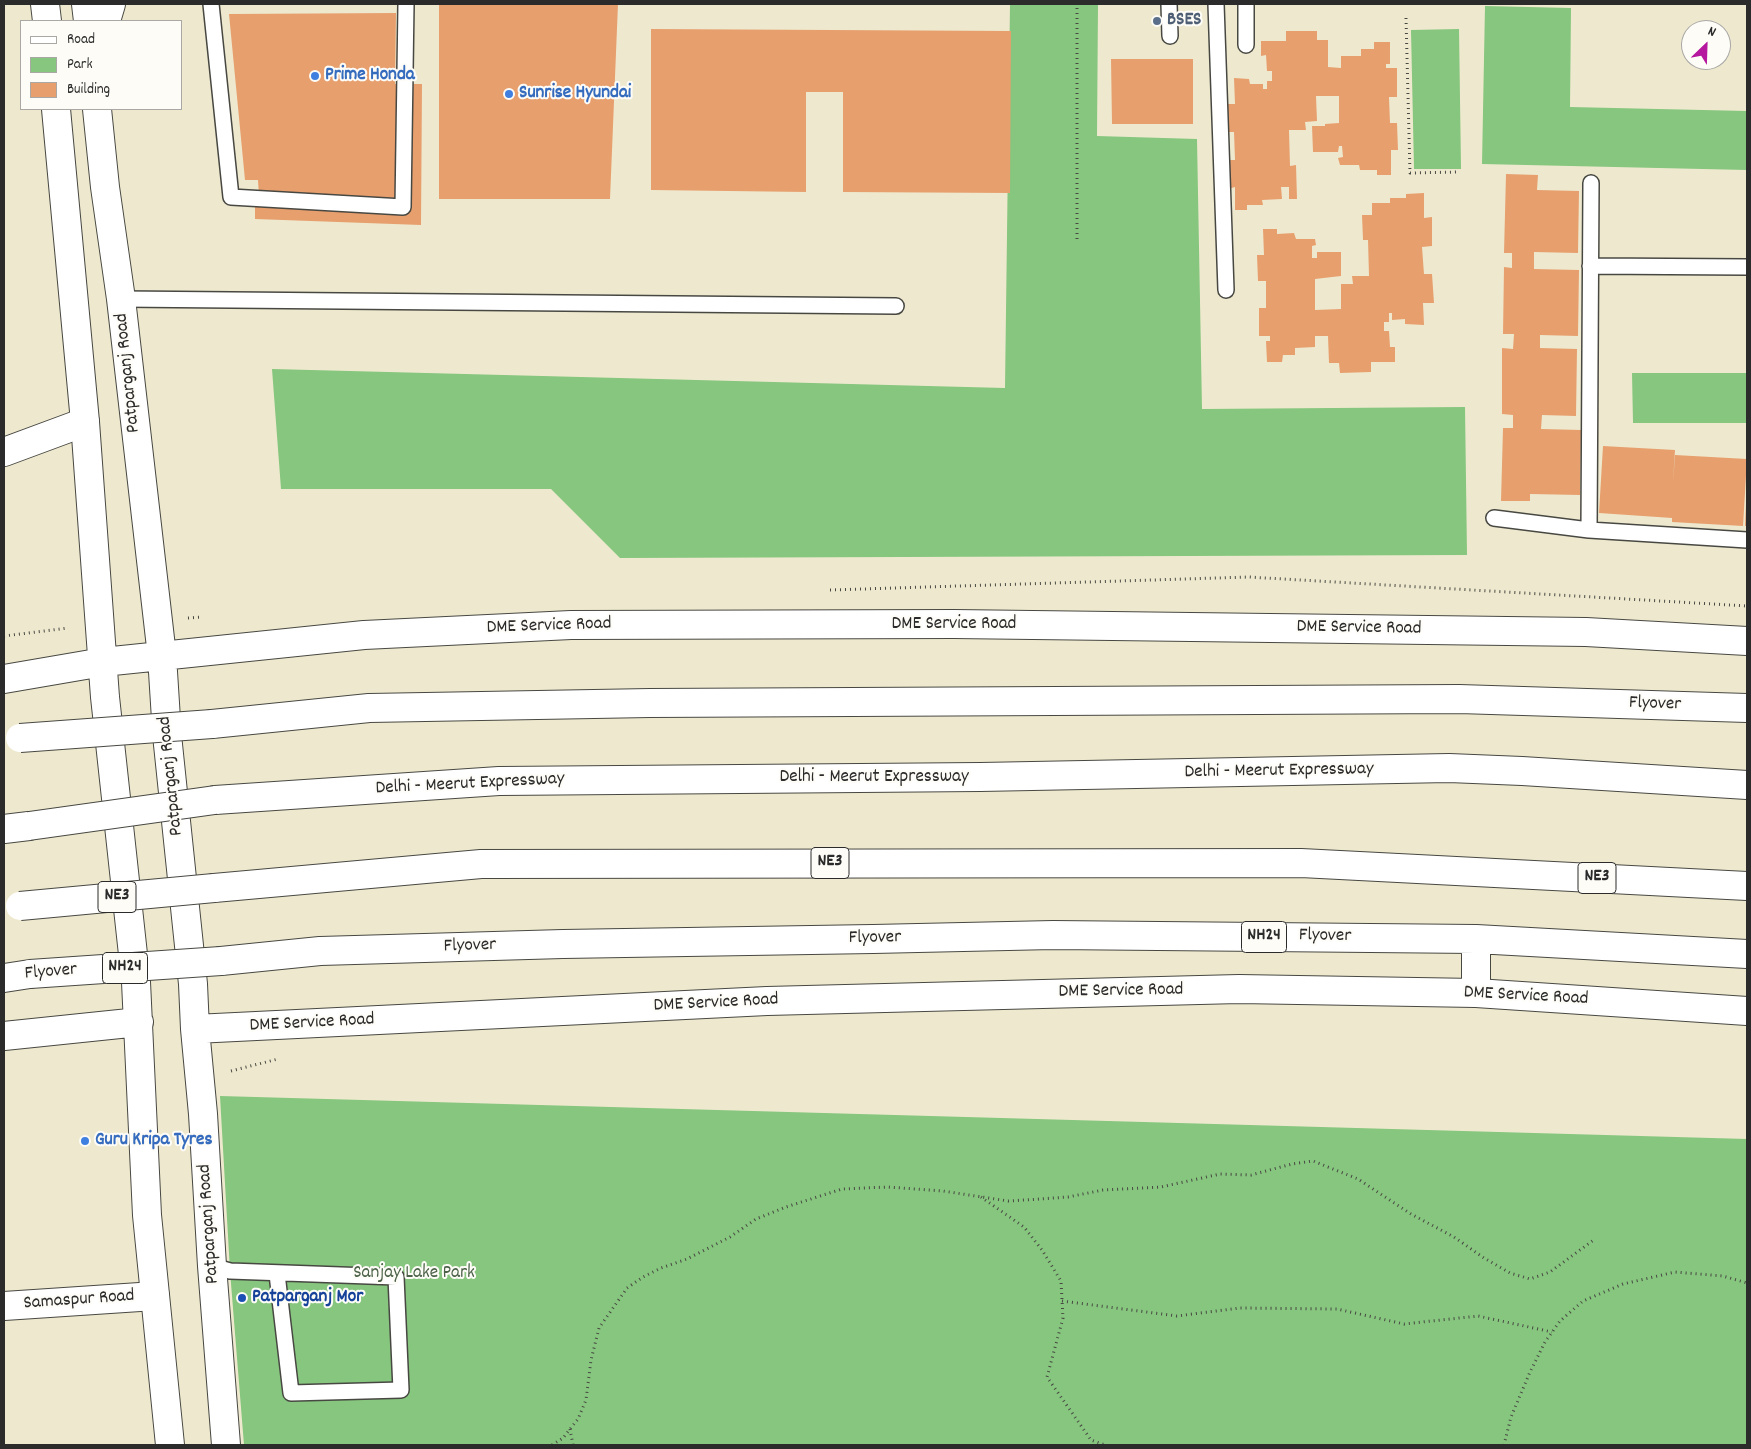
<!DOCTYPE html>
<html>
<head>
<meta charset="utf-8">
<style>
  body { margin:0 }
  #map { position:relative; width:1751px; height:1449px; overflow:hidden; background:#eee9ce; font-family:Dekko,sans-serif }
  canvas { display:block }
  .frame { position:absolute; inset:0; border:5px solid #2b2b2b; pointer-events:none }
  .legend { position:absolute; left:20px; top:20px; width:162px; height:90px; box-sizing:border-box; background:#fdfcf7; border:1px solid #a9a8a5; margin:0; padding:6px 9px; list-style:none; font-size:15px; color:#2b2b2b }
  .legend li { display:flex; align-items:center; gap:10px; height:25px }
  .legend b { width:25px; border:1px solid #a9a8a5 }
  .north { position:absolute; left:1681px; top:20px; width:50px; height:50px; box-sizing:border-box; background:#fdfcf7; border:1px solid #a9a8a5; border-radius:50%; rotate:24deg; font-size:14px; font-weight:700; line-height:20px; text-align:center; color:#2b2b2b }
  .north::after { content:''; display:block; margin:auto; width:18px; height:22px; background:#b5179e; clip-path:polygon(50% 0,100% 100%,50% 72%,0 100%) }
</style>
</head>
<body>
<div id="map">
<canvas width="1751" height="1449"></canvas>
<div class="frame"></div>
<ul class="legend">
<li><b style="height:6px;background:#fff"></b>Road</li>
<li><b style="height:14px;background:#86c67e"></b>Park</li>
<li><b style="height:14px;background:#e79f6e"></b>Building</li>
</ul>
<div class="north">N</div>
</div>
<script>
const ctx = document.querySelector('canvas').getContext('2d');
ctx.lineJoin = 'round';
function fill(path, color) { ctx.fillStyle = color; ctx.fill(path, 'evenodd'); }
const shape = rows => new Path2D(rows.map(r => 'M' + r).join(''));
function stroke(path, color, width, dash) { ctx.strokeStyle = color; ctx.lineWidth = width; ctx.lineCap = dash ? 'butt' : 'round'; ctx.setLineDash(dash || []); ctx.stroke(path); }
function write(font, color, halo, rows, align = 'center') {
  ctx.font = font + ' Dekko,sans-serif'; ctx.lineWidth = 4; ctx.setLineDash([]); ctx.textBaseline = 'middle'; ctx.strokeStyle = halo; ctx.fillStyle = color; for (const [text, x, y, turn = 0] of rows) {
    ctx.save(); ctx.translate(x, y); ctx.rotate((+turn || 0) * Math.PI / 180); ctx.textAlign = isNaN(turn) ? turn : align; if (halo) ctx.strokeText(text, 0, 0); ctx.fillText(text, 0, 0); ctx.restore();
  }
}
const green = shape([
  [1010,4,1098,4,1097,136,1197,139,1202,409,1465,407,1467,555,620,558,551,489,281,489,272,369,1005,388],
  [1485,6,1571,8,1570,107,1747,111,1747,170,1482,164],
  [1459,29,1461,169,1414,169,1411,30],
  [1632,373,1747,373,1747,423,1633,423],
  [220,1096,1747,1139,1747,1445,244,1445,230,1271]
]);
const building = shape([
  [439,4,618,4,610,199,439,199],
  [396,13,395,84,422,84,421,225,255,219,255,197,259,196,258,180,245,180,229,14],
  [651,29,1011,31,1010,193,843,192,843,92,806,92,806,192,651,190],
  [1286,31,1317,31,1317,40,1328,40,1328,67,1341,68,1341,56,1361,56,1361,49,1374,49,1374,42,1390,42,1390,64,1386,64,1386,68,1397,68,1397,97,1389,97,1390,123,1397,123,1398,150,1391,150,1391,175,1377,175,1377,170,1360,170,1359,165,1340,165,1338,158,1343,157,1342,146,1339,146,1338,152,1313,152,1312,126,1325,126,1325,124,1339,123,1339,96,1316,96,1317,121,1305,122,1306,130,1289,130,1290,166,1296,165,1297,199,1289,199,1289,187,1281,187,1282,199,1262,200,1263,205,1247,205,1247,210,1235,210,1235,187,1228,189,1228,160,1235,160,1234,132,1228,132,1228,104,1235,104,1234,78,1249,79,1250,84,1263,84,1263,89,1267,89,1267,81,1272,81,1272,71,1267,71,1266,55,1261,56,1261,41,1286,41],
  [1111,59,1193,59,1193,124,1112,124],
  [1506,174,1538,175,1537,190,1579,191,1578,253,1534,252,1534,269,1579,270,1578,336,1540,335,1540,348,1577,349,1576,416,1542,415,1541,429,1581,430,1580,495,1530,494,1530,501,1501,501,1503,428,1513,428,1513,415,1502,414,1502,348,1513,349,1514,334,1503,334,1504,267,1512,268,1512,253,1504,253],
  [1424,193,1424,218,1432,217,1432,246,1422,247,1424,274,1432,274,1434,303,1423,303,1424,325,1405,324,1405,319,1392,320,1392,313,1389,313,1389,322,1384,322,1384,331,1389,331,1390,347,1395,347,1395,362,1371,362,1371,372,1340,373,1339,363,1329,363,1328,336,1315,336,1315,347,1295,348,1295,355,1283,355,1282,362,1267,362,1266,341,1270,341,1270,336,1259,336,1259,308,1266,308,1266,281,1258,281,1257,255,1264,255,1263,229,1277,229,1277,234,1294,233,1296,239,1315,239,1316,245,1312,246,1312,258,1317,258,1317,252,1341,252,1341,276,1315,279,1315,310,1341,309,1341,284,1353,284,1352,276,1369,276,1368,240,1363,240,1362,215,1372,215,1372,203,1390,203,1390,198,1406,198,1406,194],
  [1603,446,1675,450,1673,483,1675,455,1747,459,1743,526,1672,522,1672,518,1599,513],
  [1746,504,1747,504,1747,526,1745,526]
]);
const path = shape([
  [1406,18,1410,173,1458,172],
  [1077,239,1077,4],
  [830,590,1249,577,1747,606],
  [188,618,202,617],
  [4,636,68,628],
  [231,1071,278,1059],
  [981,1197,1024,1227,1042,1250,1061,1281,1063,1318,1047,1377,1091,1440,1105,1445],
  [1062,1301,1177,1316,1240,1308,1337,1309,1404,1324,1478,1316,1552,1332],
  [570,1429,573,1445],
  [552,1445,563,1438,578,1419,586,1400,591,1360,599,1328,627,1288,643,1277,661,1268,687,1259,730,1237,756,1219,786,1207,842,1189,888,1187,943,1191,1008,1201,1040,1199,1068,1197,1103,1190,1161,1187,1220,1174,1251,1175,1292,1164,1313,1161,1358,1179,1411,1214,1454,1237,1484,1258,1510,1273,1530,1279,1550,1272,1595,1239],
  [1504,1445,1511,1417,1530,1372,1545,1342,1560,1321,1583,1301,1623,1284,1675,1272,1723,1276,1747,1283]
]);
const lane = shape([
  [211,4,231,197,403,207,406,4],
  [1169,4,1170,36],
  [1216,4,1226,290],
  [1246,4,1246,45],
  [1590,266,1747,267],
  [121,299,896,306],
  [1494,518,1589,530,1747,540],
  [1589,530,1591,183],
  [212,1266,230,1271,396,1277,401,1390,291,1393,277,1274]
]);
const street = shape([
  [4,452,85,422],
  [4,1306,155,1296]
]);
const secondary = shape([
  [45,4,47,21],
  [86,4,88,21],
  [106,21,111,4],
  [56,109,85,422,105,697,136,982,147,1215,170,1445],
  [97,109,105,187,121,299,162,656,167,735,193,984,195,1029,203,1114,212,1266,226,1445],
  [4,679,103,662,364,635,571,625,954,624,1586,632,1747,641],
  [195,1029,767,1001,1239,989,1476,993,1747,1011],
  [4,1036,139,1022]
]);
const highway = shape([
  [212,724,369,708,650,703,1459,699,1747,708],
  [215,800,499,781,980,777,1449,768,1522,771,1747,785],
  [4,829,29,826],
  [214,888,481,864,1301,863,1747,886],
  [221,961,320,951,563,944,873,939,1053,935,1476,939,1747,954],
  [4,978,30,974],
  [1476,993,1476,939]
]);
const highwayBridge = shape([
  [20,738,212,724],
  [29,826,215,800],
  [20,906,214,888],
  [30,974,221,961]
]);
const markers = [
  [1157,21,5,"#5c6f8a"],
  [315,76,5,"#3f7fe0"],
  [509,94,5,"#3f7fe0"],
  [85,1141,5,"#3f7fe0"],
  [242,1298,5,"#1a4fb4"]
];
const shields = [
  [830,863,38],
  [1597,878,38],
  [117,897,38],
  [1264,937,45],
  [125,968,45]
];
const shieldNames = [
  ["NE3",830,863],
  ["NE3",1597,878],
  ["NE3",117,897],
  ["NH24",1264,937],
  ["NH24",125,968]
];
const serviceNames = [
  ["BSES",1167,21]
];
const shopNames = [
  ["Prime Honda",325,76],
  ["Sunrise Hyundai",519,94],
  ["Guru Kripa Tyres",95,1141]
];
const streetNames = [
  ["Patparganj Road",129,373,-96],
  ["DME Service Road",954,625],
  ["DME Service Road",549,627,-2],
  ["DME Service Road",1359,629,1],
  ["Flyover",1655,705,2],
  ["Delhi - Meerut Expressway",1279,772,-1],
  ["Patparganj Road",172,776,-96],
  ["Delhi - Meerut Expressway",874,778],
  ["Delhi - Meerut Expressway",470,785,-3],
  ["Flyover",1325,937,1],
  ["Flyover",875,939,-1],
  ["Flyover",470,947,-2],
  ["Flyover",51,973,-5],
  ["DME Service Road",1121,992,-1],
  ["DME Service Road",1526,997,3],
  ["DME Service Road",716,1004,-3],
  ["DME Service Road",312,1024,-3],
  ["Patparganj Road",210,1224,-94],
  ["Samaspur Road",79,1301,-4]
];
const parkNames = [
  ["Sanjay Lake Park",414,1274]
];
const transitNames = [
  ["Patparganj Mor",252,1298]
];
fill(green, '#86c67e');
fill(building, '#e79f6e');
stroke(lane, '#484843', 18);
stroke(street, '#484843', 30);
stroke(secondary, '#484843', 30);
stroke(highway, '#484843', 30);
stroke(path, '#484843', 3, [1, 4]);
stroke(lane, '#fff', 15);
stroke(street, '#fff', 28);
stroke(secondary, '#fff', 28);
stroke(highway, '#fff', 28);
stroke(highwayBridge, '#484843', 30, []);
stroke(highwayBridge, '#fff', 28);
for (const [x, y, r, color] of markers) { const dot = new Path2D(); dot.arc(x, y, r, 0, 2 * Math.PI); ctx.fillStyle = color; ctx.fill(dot); stroke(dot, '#fdfcf7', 2); }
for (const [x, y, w] of shields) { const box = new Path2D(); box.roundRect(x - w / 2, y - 15.5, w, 31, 4); ctx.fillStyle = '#fdfcf7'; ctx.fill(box); stroke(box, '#2b2b2b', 1); }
write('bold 18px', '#2b2b2b', null, shieldNames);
write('bold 19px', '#4e5e75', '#fdfcf7', serviceNames, 'left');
write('bold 19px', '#366cbe', '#fdfcf7', shopNames, 'left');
write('19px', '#2b2b2b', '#fdfcf7', streetNames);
write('19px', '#4b6148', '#fdfcf7', parkNames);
write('bold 19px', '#164399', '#fdfcf7', transitNames, 'left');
</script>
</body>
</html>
